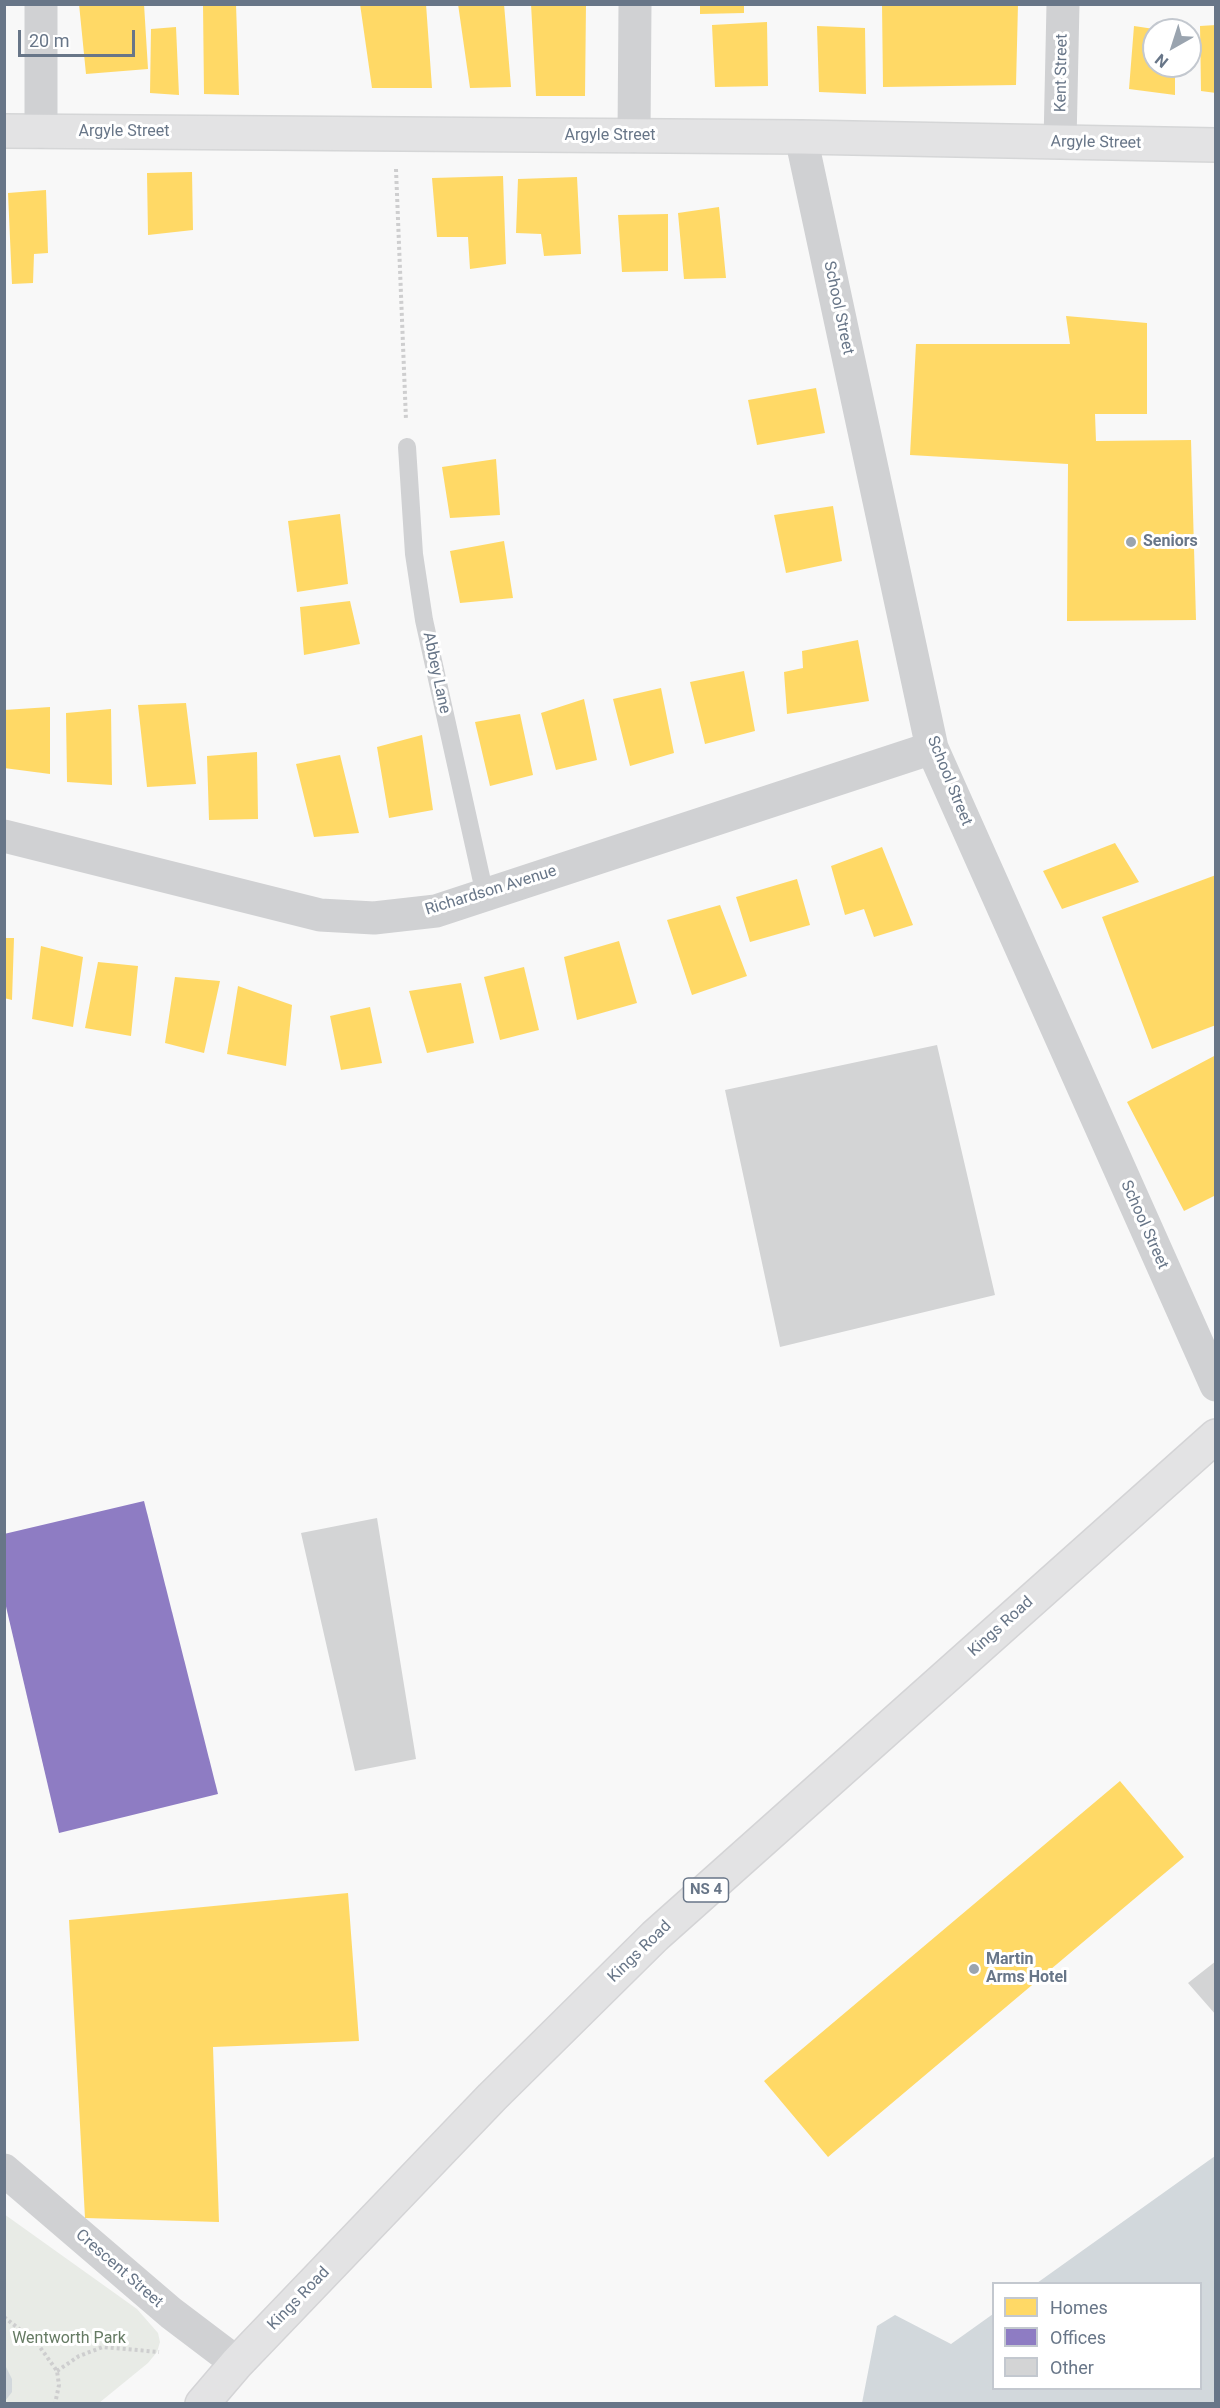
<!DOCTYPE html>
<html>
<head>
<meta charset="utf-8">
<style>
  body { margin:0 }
  #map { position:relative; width:1220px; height:2408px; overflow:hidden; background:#f8f8f8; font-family:Roboto,sans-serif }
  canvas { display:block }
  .frame { position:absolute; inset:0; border:6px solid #687688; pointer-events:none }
  .legend { position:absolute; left:992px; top:2282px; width:210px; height:108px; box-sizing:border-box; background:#fff; border:2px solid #c3c8cf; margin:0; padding:8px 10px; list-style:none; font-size:18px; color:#687688 }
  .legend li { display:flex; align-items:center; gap:12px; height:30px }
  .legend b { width:30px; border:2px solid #c3c8cf }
  .north { position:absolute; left:1142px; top:18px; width:60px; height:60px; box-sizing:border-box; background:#fff; border:2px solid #c3c8cf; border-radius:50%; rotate:219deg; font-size:16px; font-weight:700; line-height:24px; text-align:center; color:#687688 }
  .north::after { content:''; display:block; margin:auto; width:21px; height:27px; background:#9aa4af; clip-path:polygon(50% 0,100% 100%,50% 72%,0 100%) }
  .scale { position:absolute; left:18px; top:30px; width:117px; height:27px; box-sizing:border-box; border:3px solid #687688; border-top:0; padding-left:8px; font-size:18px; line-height:21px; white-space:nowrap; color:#687688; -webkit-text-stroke:4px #fff; paint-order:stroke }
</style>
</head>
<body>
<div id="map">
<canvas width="1220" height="2408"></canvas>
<div class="frame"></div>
<ul class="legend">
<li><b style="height:16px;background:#ffd966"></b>Homes</li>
<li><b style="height:16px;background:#8e7cc3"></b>Offices</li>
<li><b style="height:16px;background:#d3d4d5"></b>Other</li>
</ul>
<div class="north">N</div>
<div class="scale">20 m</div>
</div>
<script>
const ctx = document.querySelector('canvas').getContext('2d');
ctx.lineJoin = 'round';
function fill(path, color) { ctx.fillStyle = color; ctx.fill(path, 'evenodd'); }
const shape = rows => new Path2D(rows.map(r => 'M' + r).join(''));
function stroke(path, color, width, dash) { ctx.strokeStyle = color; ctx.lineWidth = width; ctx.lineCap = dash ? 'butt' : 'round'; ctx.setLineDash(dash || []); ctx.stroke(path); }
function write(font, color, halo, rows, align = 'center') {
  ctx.font = font + ' Roboto,sans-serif'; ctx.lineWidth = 6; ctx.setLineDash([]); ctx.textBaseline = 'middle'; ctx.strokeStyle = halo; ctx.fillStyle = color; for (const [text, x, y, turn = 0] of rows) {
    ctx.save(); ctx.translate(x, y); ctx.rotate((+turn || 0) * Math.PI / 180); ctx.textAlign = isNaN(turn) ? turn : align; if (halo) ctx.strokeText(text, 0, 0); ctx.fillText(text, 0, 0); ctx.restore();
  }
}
const green = shape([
  [4,2214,137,2309,158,2333,160,2342,157,2352,148,2363,99,2403,5,2403]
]);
const water = shape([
  [1215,2156,1215,2403,862,2403,877,2326,895,2315,951,2344,993,2314,994,2388,1200,2388,1200,2284,1037,2283],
  [5,2365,12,2379,12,2392,5,2401]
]);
const homes = shape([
  [79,4,144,4,148,69,86,74],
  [203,4,236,4,239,95,204,94],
  [360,4,426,4,432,88,372,88],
  [458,4,504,4,511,87,470,88],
  [531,4,586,4,585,96,536,96],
  [700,4,744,4,744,13,700,14],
  [882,4,1018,4,1016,85,883,87],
  [767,22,768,86,715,87,712,25],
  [1216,25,1216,93,1201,91,1200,26],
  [817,26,865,28,866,94,819,92],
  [1134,26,1154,29,1154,66,1175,66,1175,95,1129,89],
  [176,27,179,95,150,93,151,29],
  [192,172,193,230,148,235,147,173],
  [503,176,506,264,470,269,468,237,437,237,432,178],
  [577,177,581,254,544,256,541,234,516,233,518,179],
  [46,190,48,253,34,254,33,283,12,284,8,193],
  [719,207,726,278,684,279,678,213],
  [668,214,668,271,622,272,618,215],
  [1066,316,1147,323,1147,414,1095,414,1096,441,1191,440,1196,620,1067,621,1068,464,910,455,916,344,1070,344],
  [816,388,825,433,757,445,748,400],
  [496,459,500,515,450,518,442,467],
  [833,506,842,561,786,573,774,515],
  [340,514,348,584,297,592,288,521],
  [504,541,513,598,460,603,450,551],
  [350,601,360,644,304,655,300,607],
  [858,640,869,701,787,714,784,672,803,668,802,651],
  [744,671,755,731,705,744,690,682],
  [661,688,674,753,630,766,613,699],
  [584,699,597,760,556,770,541,713],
  [186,703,196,784,147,787,138,705],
  [50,707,50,774,4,768,4,710],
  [111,709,112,785,67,782,66,713],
  [520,714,533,775,490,786,475,722],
  [422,735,433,810,389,818,377,747],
  [257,752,258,819,209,820,207,756],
  [340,755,359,833,314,837,296,764],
  [1115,843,1139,882,1062,909,1043,871],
  [882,847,913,925,874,937,864,909,845,915,831,866],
  [1216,875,1216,1025,1152,1049,1102,917],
  [797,879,810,925,750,942,736,897],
  [720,905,747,976,692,995,667,920],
  [4,938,14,938,12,1000,4,998],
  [619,941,637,1003,577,1020,564,957],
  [41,946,83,957,73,1027,32,1019],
  [98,962,138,966,131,1036,85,1028],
  [524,967,539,1030,500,1040,484,977],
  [175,977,220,981,204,1053,165,1043],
  [461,983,474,1043,427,1053,409,991],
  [238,986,292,1005,286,1066,227,1054],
  [370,1007,382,1063,341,1070,330,1016],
  [1216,1055,1216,1195,1184,1211,1127,1102],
  [1120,1781,1184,1857,828,2157,764,2081],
  [348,1893,359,2041,213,2047,219,2222,85,2218,69,1920]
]);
const offices = shape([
  [144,1501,218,1794,59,1833,4,1598,4,1534]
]);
const building = shape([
  [937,1045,995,1295,780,1347,725,1090],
  [377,1518,416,1759,355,1771,301,1533],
  [1216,1961,1216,2015,1188,1983]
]);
const path = shape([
  [396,169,406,420],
  [4,2317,37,2343,57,2371,59,2385,55,2404],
  [57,2371,79,2356,103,2347,159,2352]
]);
const lane = shape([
  [407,447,414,554,424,620,485,895]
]);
const street = shape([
  [41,132,41,4],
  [634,136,635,4],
  [801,137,932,748,1216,1385],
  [1060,142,1063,4],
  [4,836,320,915,374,918,436,911,932,748],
  [4,2170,171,2313,237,2363]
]);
const secondary = shape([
  [4,131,801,137,1216,145]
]);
const primary = shape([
  [202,2404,237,2363,492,2097,655,1936,1216,1436]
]);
const markers = [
  [1131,542,6,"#9aa4af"],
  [974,1969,6,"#9aa4af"]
];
const shields = [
  [706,1890,45]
];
const shieldNames = [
  ["NS 4",706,1890]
];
const streetNames = [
  ["Kent Street",1062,73,-89],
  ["Argyle Street",124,132],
  ["Argyle Street",610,136],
  ["Argyle Street",1096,143,1],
  ["School Street",838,308,78],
  ["Abbey Lane",436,673,78],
  ["School Street",949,781,68],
  ["Richardson Avenue",491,891,-17],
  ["School Street",1144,1225,66],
  ["Kings Road",1001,1627,-42],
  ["Kings Road",640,1952,-44],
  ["Crescent Street",119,2269,41],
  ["Kings Road",299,2299,-46]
];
const poiNames = [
  ["Seniors",1143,542],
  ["Martin",986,1960],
  ["Arms Hotel",986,1978]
];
const parkNames = [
  ["Wentworth Park",69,2339]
];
fill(green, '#e8ebe6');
fill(water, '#d2d8dc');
fill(homes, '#ffd966');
fill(offices, '#8e7cc3');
fill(building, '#d3d4d5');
stroke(secondary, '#d5d6d7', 36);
stroke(primary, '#d4d4d6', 36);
stroke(path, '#cececf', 4, [3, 3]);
stroke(lane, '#d0d1d3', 18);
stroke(street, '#d0d1d3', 33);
stroke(secondary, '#e3e3e4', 33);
stroke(primary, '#e3e3e4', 33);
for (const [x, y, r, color] of markers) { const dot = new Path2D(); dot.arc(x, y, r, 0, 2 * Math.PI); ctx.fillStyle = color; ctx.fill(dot); stroke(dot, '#fff', 2); }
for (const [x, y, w] of shields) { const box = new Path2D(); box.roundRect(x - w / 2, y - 12, w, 24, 4.5); ctx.fillStyle = '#fff'; ctx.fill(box); stroke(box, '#687688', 1.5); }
write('bold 15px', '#687688', null, shieldNames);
write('16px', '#687688', '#fff', streetNames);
write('bold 16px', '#687688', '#fff', poiNames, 'left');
write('16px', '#657a63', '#fff', parkNames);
</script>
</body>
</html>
